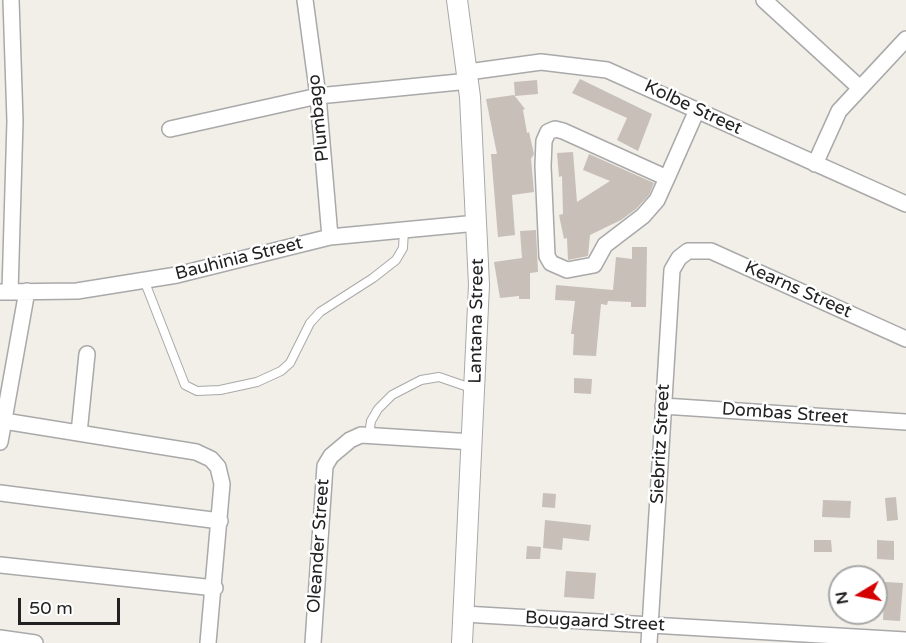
<!DOCTYPE html>
<html>
<head>
<meta charset="utf-8">
<style>
  body { margin:0 }
  #map { position:relative; width:906px; height:643px; overflow:hidden; background:#f2efe9; font-family:"Varela Round",sans-serif }
  canvas { display:block }
  .north { position:absolute; left:828px; top:565px; width:60px; height:60px; box-sizing:border-box; background:#fff; border:2px solid #a7a7a7; border-radius:50%; rotate:260deg; font-size:16px; font-weight:700; line-height:24px; text-align:center; color:#222 }
  .north::after { content:''; display:block; margin:auto; width:21px; height:27px; background:#d40000; clip-path:polygon(50% 0,100% 100%,50% 72%,0 100%) }
  .scale { position:absolute; left:18px; top:598px; width:102px; height:27px; box-sizing:border-box; border:3px solid #222; border-top:0; padding-left:8px; font-size:18px; line-height:21px; white-space:nowrap; color:#222; -webkit-text-stroke:4px #fff; paint-order:stroke }
</style>
</head>
<body>
<div id="map">
<canvas width="906" height="643"></canvas>
<div class="north">N</div>
<div class="scale">50 m</div>
</div>
<script>
const ctx = document.querySelector('canvas').getContext('2d');
ctx.lineJoin = 'round';
function fill(path, color) { ctx.fillStyle = color; ctx.fill(path, 'evenodd'); }
const shape = rows => new Path2D(rows.map(r => 'M' + r).join(''));
function stroke(path, color, width, dash) { ctx.strokeStyle = color; ctx.lineWidth = width; ctx.lineCap = dash ? 'butt' : 'round'; ctx.setLineDash(dash || []); ctx.stroke(path); }
function write(font, color, halo, rows, align = 'center') {
  ctx.font = font + ' "Varela Round",sans-serif'; ctx.lineWidth = 5; ctx.setLineDash([]); ctx.textBaseline = 'middle'; ctx.strokeStyle = halo; ctx.fillStyle = color; for (const [text, x, y, turn = 0] of rows) {
    ctx.save(); ctx.translate(x, y); ctx.rotate((+turn || 0) * Math.PI / 180); ctx.textAlign = isNaN(turn) ? turn : align; if (halo) ctx.strokeText(text, 0, 0); ctx.fillText(text, 0, 0); ctx.restore();
  }
}
const building = shape([
  [580,79,652,114,638,151,617,140,627,118,572,93],
  [537,80,538,94,515,96,514,82],
  [514,95,525,109,523,110,527,133,529,132,534,154,531,159,534,192,512,195,515,235,498,237,491,154,497,154,486,99],
  [573,152,577,202,610,181,583,170,589,154,654,183,649,195,636,209,621,220,590,235,588,256,568,260,567,238,564,239,559,215,563,214,562,176,559,177,557,153],
  [536,230,538,272,530,273,530,299,519,299,519,296,500,298,494,262,522,258,520,231],
  [632,247,647,247,646,307,631,307,631,302,608,301,607,305,601,304,596,356,573,355,574,334,571,334,575,301,555,300,556,285,613,290,616,257,632,259],
  [574,378,592,379,591,394,574,393],
  [543,493,556,494,555,508,542,507],
  [896,497,898,520,887,521,885,498],
  [823,500,851,501,850,518,822,517],
  [545,520,591,525,589,541,563,538,562,550,543,548],
  [814,540,831,540,832,552,814,552],
  [877,540,894,541,894,560,877,559],
  [527,546,541,547,540,559,526,559],
  [566,571,596,573,594,599,564,597],
  [885,582,903,583,900,621,883,620]
]);
const service = shape([
  [144,280,185,385,197,391,220,390,257,382,281,371,290,363,310,323,320,312,373,278,396,260,403,248,404,230],
  [369,435,371,421,378,409,392,395,421,380,439,377,474,389]
]);
const minor = shape([
  [305,0,318,96,330,237],
  [764,0,860,88],
  [468,72,541,62,607,70,906,204],
  [170,129,318,96,469,81],
  [815,164,839,111,906,39],
  [667,178,563,131,555,129,548,132,544,141,543,166,547,256,551,263,567,270,594,265,605,245,643,216,657,200,667,178,697,110],
  [0,292,77,291,177,275,330,237,477,223],
  [10,292,15,121,11,0],
  [663,406,906,422],
  [4,421,196,452,211,459,218,467,222,484,208,643],
  [79,433,87,354],
  [0,442,27,291],
  [0,493,220,521],
  [0,565,215,588],
  [464,614,906,640],
  [0,638,35,643],
  [313,643,325,466,331,456,350,440,361,435,473,442],
  [649,643,672,270,679,258,688,251,711,251,906,339]
]);
const tertiary = shape([
  [457,0,470,97,479,285,462,643]
]);
const streetNames = [
  ["Kolbe Street",693,108,25],
  ["Plumbago",319,118,-96],
  ["Bauhinia Street",239,259,-14],
  ["Kearns Street",798,290,24],
  ["Lantana Street",477,321,-89],
  ["Dombas Street",785,414,4],
  ["Siebritz Street",661,444,-87],
  ["Oleander Street",319,546,-86],
  ["Bougaard Street",595,622,3]
];
fill(building, '#c7bfb8');
stroke(service, '#a9a9a9', 10);
stroke(minor, '#a9a9a9', 18);
stroke(tertiary, '#a9a9a9', 22);
stroke(service, '#fff', 8);
stroke(minor, '#fff', 15);
stroke(tertiary, '#fff', 20);
write('18px', '#222', '#fff', streetNames);
</script>
</body>
</html>
